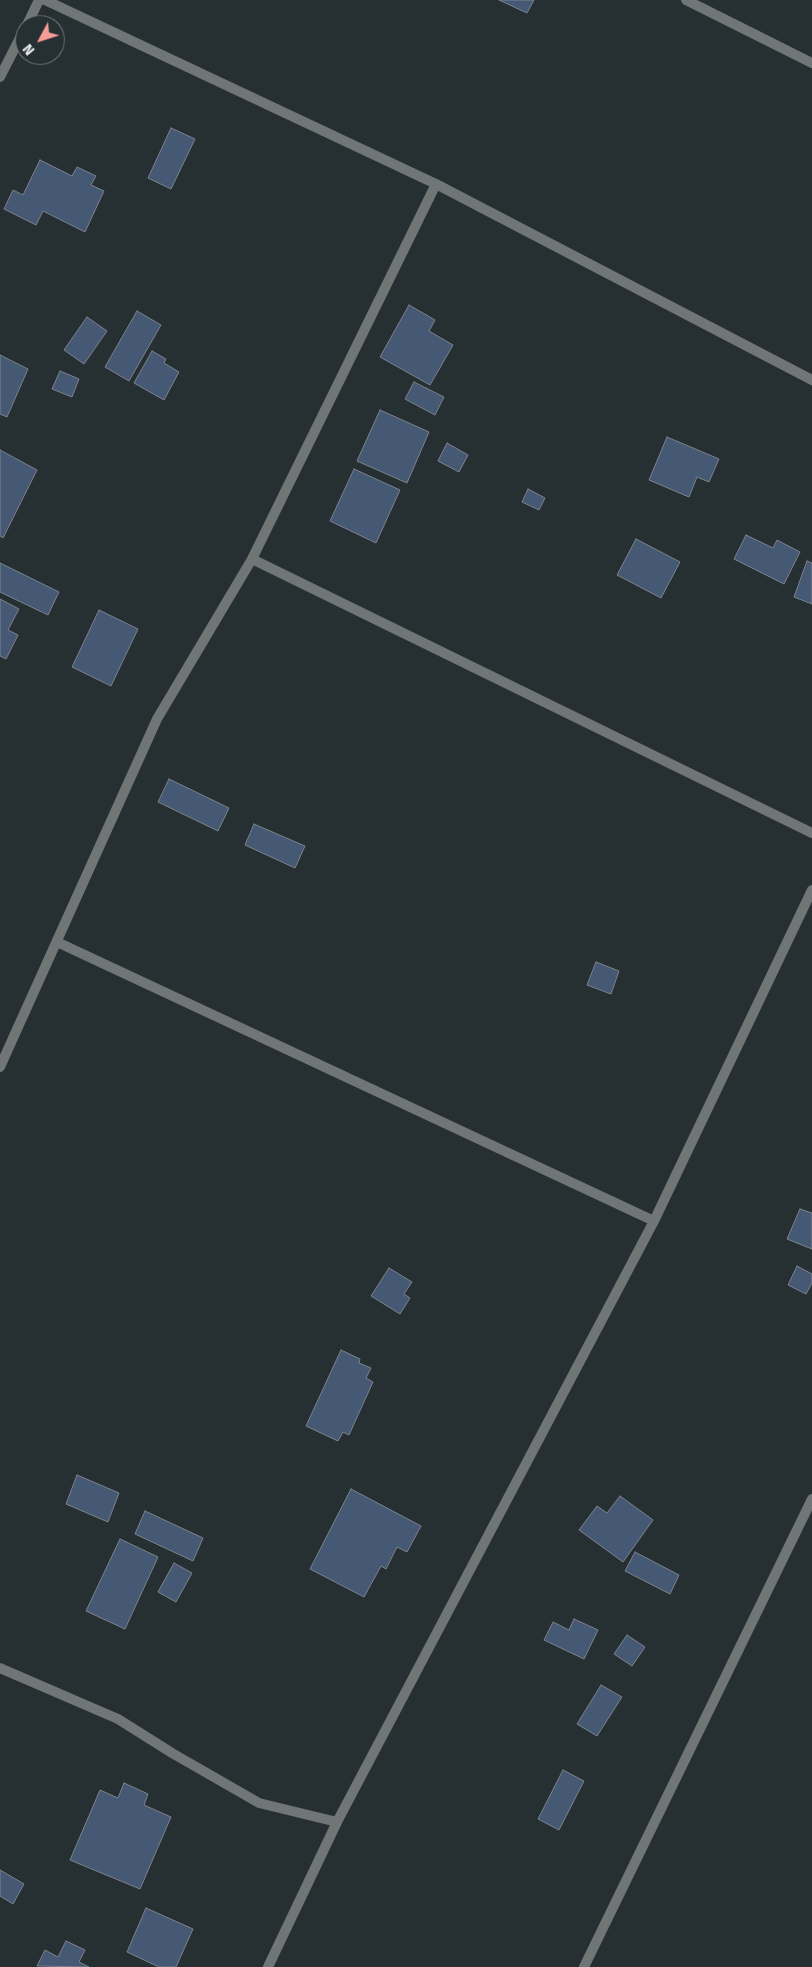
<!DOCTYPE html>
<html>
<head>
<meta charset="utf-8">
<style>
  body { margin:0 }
  #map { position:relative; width:812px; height:1967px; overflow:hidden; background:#262f32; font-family:"Fira Sans",sans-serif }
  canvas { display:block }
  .north { position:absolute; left:15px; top:15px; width:50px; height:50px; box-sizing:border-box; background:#262f32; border:1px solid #737a7d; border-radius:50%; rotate:230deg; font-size:14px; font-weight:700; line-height:20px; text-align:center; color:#e6ebee }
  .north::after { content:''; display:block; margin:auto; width:18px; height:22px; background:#f59c95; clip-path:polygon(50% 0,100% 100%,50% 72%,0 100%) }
</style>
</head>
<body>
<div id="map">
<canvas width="812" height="1967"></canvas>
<div class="north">N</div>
</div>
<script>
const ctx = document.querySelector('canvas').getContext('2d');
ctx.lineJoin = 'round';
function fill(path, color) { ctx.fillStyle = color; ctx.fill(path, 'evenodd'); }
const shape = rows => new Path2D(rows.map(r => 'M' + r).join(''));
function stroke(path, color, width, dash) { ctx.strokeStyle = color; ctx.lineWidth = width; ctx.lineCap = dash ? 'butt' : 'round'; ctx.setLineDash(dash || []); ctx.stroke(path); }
const building = shape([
  [499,0,534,0,527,13,499,0],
  [171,128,195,139,171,189,148,178,171,128],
  [40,160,72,176,77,167,96,176,91,185,104,191,85,232,43,211,36,225,4,209,13,190,23,195,40,160],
  [409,305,435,320,429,331,453,345,430,385,380,357,409,305],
  [137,311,161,325,129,381,105,367,137,311],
  [87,317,107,331,84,364,64,350,87,317],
  [152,351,166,359,164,363,179,372,164,400,134,383,152,351],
  [0,355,28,369,7,417,0,414,0,355],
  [60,371,79,379,72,397,52,389,60,371],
  [414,382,444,397,435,415,405,399,414,382],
  [380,410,429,432,407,483,357,461,380,410],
  [667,437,719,459,709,482,697,477,689,497,649,480,667,437],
  [447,443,468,455,459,472,438,461,447,443],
  [0,450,37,470,3,538,0,536,0,450],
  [354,469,400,490,376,543,330,521,354,469],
  [528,489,545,498,539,510,522,502,528,489],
  [746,535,773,548,777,540,800,552,784,584,734,559,746,535],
  [636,539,680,562,661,598,617,575,636,539],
  [807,561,812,563,812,604,794,597,807,561],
  [0,563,59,592,48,615,0,592,0,563],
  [0,599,19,609,8,630,18,635,6,659,0,656,0,599],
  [99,610,138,629,111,686,72,667,99,610],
  [169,779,229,808,218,831,158,802,169,779],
  [254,824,305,846,295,868,245,845,254,824],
  [596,962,619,971,611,994,587,985,596,962],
  [800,1209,812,1213,812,1249,787,1239,800,1209],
  [797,1266,812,1274,812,1283,806,1294,788,1285,797,1266],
  [389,1268,412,1282,404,1294,410,1298,400,1314,371,1296,389,1268],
  [341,1350,360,1359,359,1363,371,1368,366,1378,373,1382,349,1435,343,1432,338,1441,306,1426,341,1350],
  [77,1475,119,1493,108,1522,66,1504,77,1475],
  [351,1489,421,1526,407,1552,397,1547,386,1569,381,1566,364,1597,310,1569,351,1489],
  [620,1496,653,1520,623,1562,579,1530,597,1506,607,1513,620,1496],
  [145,1511,203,1538,193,1561,135,1534,145,1511],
  [120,1539,158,1557,125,1629,86,1611,120,1539],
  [635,1552,679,1575,670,1594,625,1571,635,1552],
  [174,1563,192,1573,176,1602,158,1592,174,1563],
  [574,1619,598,1630,584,1659,544,1640,553,1622,569,1630,574,1619],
  [627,1635,645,1647,632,1666,614,1654,627,1635],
  [601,1685,622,1697,597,1736,577,1724,601,1685],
  [563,1770,584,1781,559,1830,538,1819,563,1770],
  [124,1783,148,1794,144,1805,171,1817,140,1889,70,1860,100,1790,118,1798,124,1783],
  [0,1870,24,1884,13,1904,0,1896,0,1870],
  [146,1908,193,1929,176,1967,159,1967,127,1952,146,1908],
  [66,1941,85,1950,79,1962,89,1967,37,1966,45,1950,58,1957,66,1941]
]);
const minor = shape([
  [45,0,436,184,812,380],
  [686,0,812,63],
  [27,25,39,0],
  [0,77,25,28],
  [252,559,812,833],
  [57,942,654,1221],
  [0,1067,157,719,252,559,436,184],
  [0,1668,118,1719,172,1753,259,1803,337,1822],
  [268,1967,337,1822,654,1221,812,890],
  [584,1967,812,1499]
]);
fill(building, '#455874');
stroke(building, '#7e838b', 1);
stroke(minor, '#707575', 10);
</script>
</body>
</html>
